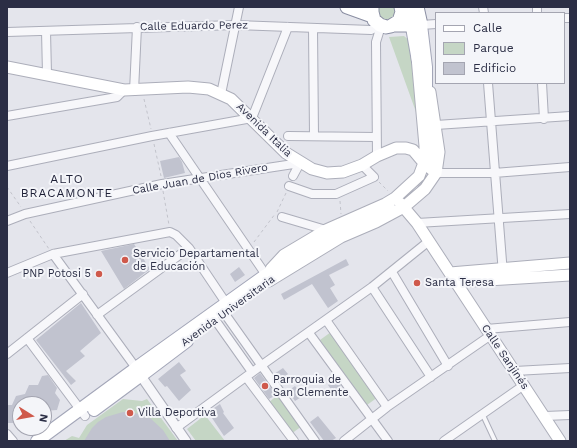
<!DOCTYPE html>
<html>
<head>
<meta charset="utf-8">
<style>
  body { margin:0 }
  #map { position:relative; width:577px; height:448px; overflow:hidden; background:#e4e5ec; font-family:"Work Sans",sans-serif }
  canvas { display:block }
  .frame { position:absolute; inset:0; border:8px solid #2b2e45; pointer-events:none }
  .legend { position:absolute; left:435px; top:12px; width:130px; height:72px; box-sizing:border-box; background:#f4f5f9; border:1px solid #a4a5b1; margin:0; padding:5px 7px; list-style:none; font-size:12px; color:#2b2e45 }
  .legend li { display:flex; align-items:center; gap:8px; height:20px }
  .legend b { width:20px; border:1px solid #a4a5b1 }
  .north { position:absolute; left:12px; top:396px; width:40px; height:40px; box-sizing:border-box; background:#f4f5f9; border:1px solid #a4a5b1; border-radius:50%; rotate:101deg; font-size:11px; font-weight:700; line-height:16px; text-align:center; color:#2b2e45 }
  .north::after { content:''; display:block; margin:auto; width:14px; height:18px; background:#cf594b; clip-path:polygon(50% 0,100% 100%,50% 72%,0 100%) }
</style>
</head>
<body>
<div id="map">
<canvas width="577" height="448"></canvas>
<div class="frame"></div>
<ul class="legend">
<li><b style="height:5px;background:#fff"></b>Calle</li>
<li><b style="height:11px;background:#c5d6c5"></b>Parque</li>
<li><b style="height:11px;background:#c1c3cf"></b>Edificio</li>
</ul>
<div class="north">N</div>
</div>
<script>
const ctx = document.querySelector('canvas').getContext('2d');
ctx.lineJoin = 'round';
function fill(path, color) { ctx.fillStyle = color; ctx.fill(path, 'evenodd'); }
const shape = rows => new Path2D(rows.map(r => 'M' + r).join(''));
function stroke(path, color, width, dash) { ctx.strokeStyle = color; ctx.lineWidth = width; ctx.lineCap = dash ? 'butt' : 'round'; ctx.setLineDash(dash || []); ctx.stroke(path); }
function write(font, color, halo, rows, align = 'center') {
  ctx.font = font + ' "Work Sans",sans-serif'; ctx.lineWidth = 4; ctx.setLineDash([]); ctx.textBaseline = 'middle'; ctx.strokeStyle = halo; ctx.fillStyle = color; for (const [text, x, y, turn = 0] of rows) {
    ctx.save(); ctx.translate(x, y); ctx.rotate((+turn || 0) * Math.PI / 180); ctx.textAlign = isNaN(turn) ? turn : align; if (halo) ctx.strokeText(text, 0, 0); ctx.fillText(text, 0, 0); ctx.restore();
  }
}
const green = shape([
  [375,7,396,7,395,14,390,19,383,19,379,18],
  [404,36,411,42,419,112,416,112,389,37],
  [331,332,378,397,367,405,320,340],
  [279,394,302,426,291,434,268,403],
  [123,399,142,401,147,399,178,441,64,441,72,436,79,438,87,425],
  [205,415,225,441,196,441,187,429]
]);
const building = shape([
  [179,157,182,162,185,173,164,178,160,161],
  [134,244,150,269,124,289,101,251],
  [346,259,349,265,329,275,335,285,330,288,338,301,328,308,312,284,284,300,281,294],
  [239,267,245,275,235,282,230,274],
  [81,303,101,333,80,351,85,356,66,371,76,381,71,385,36,340],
  [179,362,186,371,180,375,191,390,179,401,167,386,165,387,158,379],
  [283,368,288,374,279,381,274,374],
  [260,373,276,395,269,399,254,378],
  [48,375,57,388,55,393,60,400,57,410,44,411,44,404,20,404,20,414,13,423,7,423,7,405,12,405,16,396,25,394,29,385,38,385,42,376],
  [336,379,341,386,333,392,328,385],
  [295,386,303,396,295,401,288,391],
  [220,404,224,412,223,413,234,428,224,436,208,412],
  [123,412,132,412,150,418,163,430,170,441,84,441,92,428,98,422,106,417],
  [318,416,336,438,331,441,324,441,310,422]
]);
const primaryTunnel = shape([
  [390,209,415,191,424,179,432,162]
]);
const path = shape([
  [144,99,151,129],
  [154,144,161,176],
  [379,182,388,191],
  [7,187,21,207],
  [163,191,169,225],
  [340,201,341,214],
  [277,212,286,193],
  [30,221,49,249],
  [254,242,275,214]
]);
const service = shape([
  [482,413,495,441]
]);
const minor = shape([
  [483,7,484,13],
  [537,7,537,13],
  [564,18,570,18],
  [421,25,436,24],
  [313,28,314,136],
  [46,31,47,74],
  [7,32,236,25,371,30,380,25],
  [488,83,503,274],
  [542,83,544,119],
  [134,91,137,27],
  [221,94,239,7],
  [7,116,117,97,124,90],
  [436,125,570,116],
  [169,133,266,275],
  [288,136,376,137],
  [377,156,376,42,381,26],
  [7,166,152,136,252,118,288,27],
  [436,173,494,173,570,167],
  [293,176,300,163],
  [289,186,312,194,336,194,374,177,362,165],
  [282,217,326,230],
  [7,221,25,214,162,184,300,163],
  [417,223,570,214],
  [53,254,136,368],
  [392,272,448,366],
  [7,273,53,254,170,232,176,235,189,248,230,309],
  [372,287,431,377],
  [220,307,315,441],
  [211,314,252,372],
  [97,315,189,248],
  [326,320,387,407],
  [486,329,570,322],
  [309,333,388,441],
  [27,338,85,416],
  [7,354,83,294],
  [515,371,570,368],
  [246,377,294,441],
  [545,416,570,415],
  [176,428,262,365,372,287,429,241],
  [7,434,13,441],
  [344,441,387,407,491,335],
  [444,441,524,385]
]);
const tertiary = shape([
  [141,376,186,441]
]);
const secondary = shape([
  [7,67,124,90,188,87,209,89,231,99,286,153,312,169,327,173,343,172,362,165,377,156,396,148,406,148,413,150,424,163,436,173],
  [400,203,417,223,560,441],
  [271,269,284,255,326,230,385,204,395,198,419,176,425,160,425,146,417,57],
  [450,273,570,263],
  [269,281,341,237,376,222,404,207,425,189,436,173,439,152,430,92],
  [455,282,570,275]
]);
const primary = shape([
  [403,7,421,25,426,67,426,99,432,162],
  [410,16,418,61],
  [137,367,140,368,143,371,142,375,139,377,134,374,136,368,266,275,334,233,390,209],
  [142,375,187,341],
  [94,410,140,376],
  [37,441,135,369]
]);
const trunk = shape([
  [347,7,372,16],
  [372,7,372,12,374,20,380,25,386,27,391,26,399,21,402,12,401,7],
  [393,25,421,25,417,7]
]);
const markers = [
  [125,260,4,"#cf594b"],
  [99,274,4,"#cf594b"],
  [417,283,4,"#cf594b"],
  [265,386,4,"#cf594b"],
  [130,413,4,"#cf594b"]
];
const streetNames = [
  ["Calle Eduardo Perez",194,26,-1],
  ["Avenida Italia",264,130,44],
  ["Calle Juan de Dios Rivero",200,179,-10],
  ["Avenida Universitaria",228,311,-36],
  ["Calle Sanjinés",505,357,56]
];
const poiNames = [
  ["Servicio Departamental",133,254],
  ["de Educación",133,267],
  ["PNP Potosi 5",91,274,"right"],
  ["Santa Teresa",425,283],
  ["Parroquia de",273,380],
  ["San Clemente",273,393],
  ["Villa Deportiva",138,413]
];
const neighbourhoodNames = [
  ["ALTO",67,179],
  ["BRACAMONTE",67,193]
];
fill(green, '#c5d6c5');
fill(building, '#c1c3cf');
stroke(primaryTunnel, '#bfc0cb', 12, [12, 6]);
stroke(service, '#acaeba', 6);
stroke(minor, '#acaeba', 10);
stroke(tertiary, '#acaeba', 11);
stroke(secondary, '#acaeba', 13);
stroke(primary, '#a3a6b8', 14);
stroke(trunk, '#8b8fa3', 15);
stroke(path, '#c2c3cb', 1, [3, 3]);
stroke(service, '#f7f7fa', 4);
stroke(minor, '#f7f7fa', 8);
stroke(tertiary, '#f7f7fa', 9);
stroke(secondary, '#fff', 11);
stroke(primary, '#fff', 12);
stroke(trunk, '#fff', 13);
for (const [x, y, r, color] of markers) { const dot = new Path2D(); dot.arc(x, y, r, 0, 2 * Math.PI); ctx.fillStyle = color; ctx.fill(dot); stroke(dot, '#f4f5f9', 1.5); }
write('11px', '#2b2e45', '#f4f5f9', streetNames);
write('11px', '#2b2e45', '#f4f5f9', poiNames, 'left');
ctx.letterSpacing = '1px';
write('12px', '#1d1f36', '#f4f5f9', neighbourhoodNames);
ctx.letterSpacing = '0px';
</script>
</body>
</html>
